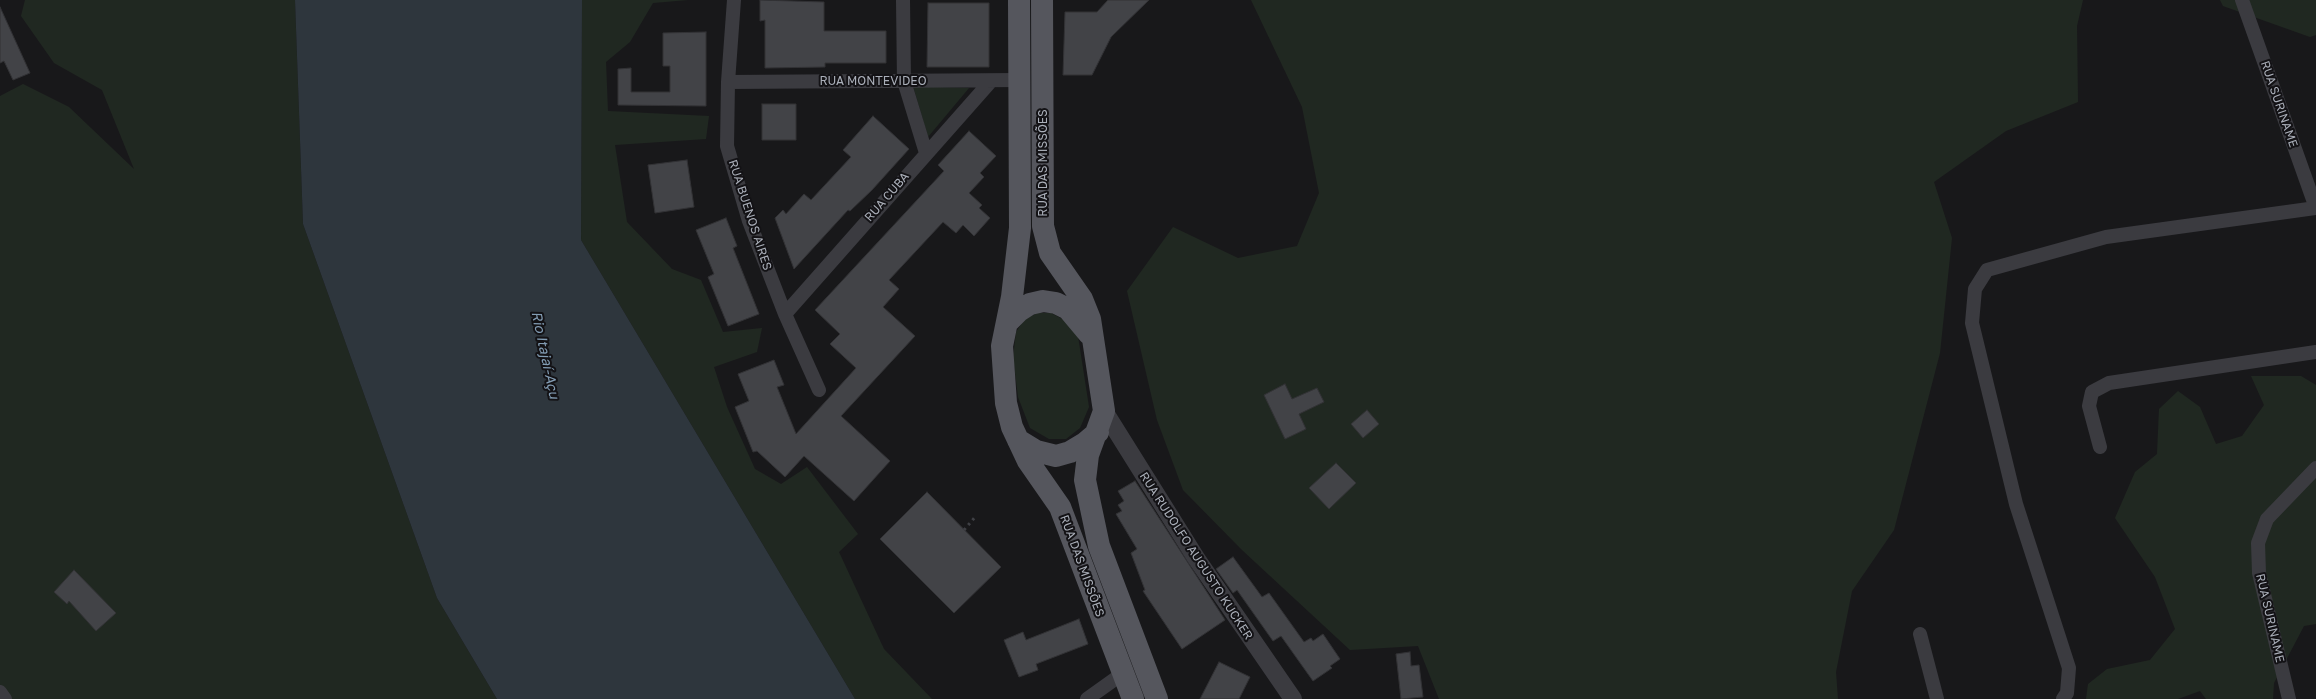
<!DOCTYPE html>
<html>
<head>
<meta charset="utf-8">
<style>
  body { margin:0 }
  canvas { display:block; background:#18181a }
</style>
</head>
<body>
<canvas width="2316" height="699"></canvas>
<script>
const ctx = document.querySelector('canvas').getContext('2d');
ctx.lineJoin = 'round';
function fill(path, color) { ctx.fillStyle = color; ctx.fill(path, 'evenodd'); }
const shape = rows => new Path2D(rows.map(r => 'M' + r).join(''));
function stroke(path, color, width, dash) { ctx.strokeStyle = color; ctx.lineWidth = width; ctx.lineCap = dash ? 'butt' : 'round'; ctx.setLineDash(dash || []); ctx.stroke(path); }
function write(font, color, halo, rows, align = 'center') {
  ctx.font = font + ' "Golos Text",sans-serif'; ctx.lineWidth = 4; ctx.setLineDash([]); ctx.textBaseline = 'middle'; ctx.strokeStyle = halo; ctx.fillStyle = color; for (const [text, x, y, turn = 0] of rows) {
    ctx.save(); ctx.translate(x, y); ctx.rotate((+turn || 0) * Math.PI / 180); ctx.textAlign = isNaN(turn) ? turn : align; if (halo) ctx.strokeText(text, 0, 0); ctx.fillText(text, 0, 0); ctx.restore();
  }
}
const green = shape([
  [25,0,295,0,303,224,437,598,497,699,0,699,0,96,23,84,69,107,134,169,102,90,54,63,21,16],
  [582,0,688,0,653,3,630,42,606,62,608,111,709,116,706,139,615,145,627,222,672,269,701,280,723,332,762,328,757,352,714,367,727,407,755,469,781,484,807,467,858,534,839,552,884,649,932,699,855,699,581,240],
  [1251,0,2083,0,2077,26,2078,102,2006,131,1934,182,1952,238,1940,353,1894,530,1852,591,1836,672,1838,699,1439,699,1418,646,1350,650,1242,550,1183,490,1157,420,1127,291,1173,227,1238,258,1297,246,1319,193,1302,107],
  [2220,0,2316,0,2316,35,2310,37,2223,6],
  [913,86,969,88,928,137],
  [1037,313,1051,313,1066,321,1078,336,1089,407,1080,428,1066,439,1049,439,1030,428,1018,397,1013,357,1016,332,1024,320],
  [2251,376,2301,376,2316,385,2316,624,2304,626,2274,683,2273,699,2206,699,2200,691,2178,699,2086,699,2088,684,2107,669,2150,660,2175,629,2155,577,2115,518,2135,472,2157,454,2159,409,2178,391,2200,407,2216,444,2242,436,2264,405]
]);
const water = shape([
  [295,0,582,0,581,240,855,699,497,699,437,598,303,224]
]);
const building = shape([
  [760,0,824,2,824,31,886,31,886,63,825,63,825,67,765,68,765,20,760,21,760,0],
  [1108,0,1149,0,1111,37,1092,75,1063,75,1065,12,1097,12,1108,0],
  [928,3,989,3,989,67,927,67,928,3],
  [0,7,30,73,13,80,4,61,0,63,0,7],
  [706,32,706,106,618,105,618,69,631,68,631,92,670,92,670,66,663,66,663,33,706,32],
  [762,104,796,104,796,140,762,140,762,104],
  [873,116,909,149,872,190,850,211,848,210,794,269,775,218,783,210,786,214,804,194,811,200,851,157,843,150,873,116],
  [969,131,996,156,980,173,984,177,969,193,982,205,979,208,990,218,974,236,963,225,956,233,943,222,889,280,899,289,883,307,915,336,841,416,890,461,854,501,804,456,785,477,757,451,753,452,735,407,749,401,738,374,774,360,784,385,777,387,796,434,856,368,830,344,840,334,815,310,944,171,938,165,969,131],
  [687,160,694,207,655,213,648,165,687,160],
  [726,218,737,246,733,248,759,314,728,326,708,277,714,274,696,230,726,218],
  [1285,384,1292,399,1317,388,1324,402,1299,414,1306,429,1285,439,1264,395,1285,384],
  [1367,410,1379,424,1363,438,1351,424,1367,410],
  [1336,463,1356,483,1329,509,1309,488,1336,463],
  [1135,481,1225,620,1182,649,1143,591,1145,590,1131,553,1137,549,1116,514,1122,511,1118,505,1124,501,1118,491,1135,481],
  [927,492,1001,567,954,613,880,539,927,492],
  [1233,557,1262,597,1269,593,1304,642,1311,638,1313,641,1323,634,1340,659,1330,666,1332,668,1313,681,1281,636,1273,641,1237,590,1233,593,1216,569,1233,557],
  [74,570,116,613,96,631,69,601,67,604,54,592,74,570],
  [1079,619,1088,644,1036,664,1038,670,1019,677,1004,640,1023,632,1026,640,1079,619],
  [1410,652,1411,666,1419,665,1423,697,1401,699,1396,654,1410,652],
  [1219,662,1250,677,1239,699,1200,699,1219,662]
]);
const path = shape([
  [964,530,976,516]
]);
const minor = shape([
  [734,0,728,82,727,146,749,221,785,314,819,390],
  [903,0,904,81,926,153],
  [2242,0,2316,208],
  [728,82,1019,80],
  [785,314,991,81],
  [2100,447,2089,406,2092,392,2109,383,2316,352],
  [1920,634,1937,699],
  [0,692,5,699],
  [1087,699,1122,674],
  [2063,699,2067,693,2069,668,2016,504,1972,323,1975,289,1987,270,2106,237,2316,208],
  [2289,699,2259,573,2258,543,2267,519,2316,468]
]);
const tertiary = shape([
  [1104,411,1196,558,1293,699]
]);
const primary = shape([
  [1019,0,1020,228,1012,297,1002,346,1006,403,1012,427,1028,461,1060,507,1133,699],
  [1042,0,1043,226,1050,253,1082,299,1090,319,1104,411,1088,455,1085,480,1099,546,1157,699],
  [1008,322,1019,311,1030,304,1043,301,1056,303,1068,309,1089,334],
  [1018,440,1036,451,1056,456,1070,452,1085,443,1098,432]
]);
const streetNames = [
  ["RUA MONTEVIDEO",873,81],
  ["RUA SURINAME",2279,104,71],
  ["RUA DAS MISSÕES",1043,163,-90],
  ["RUA CUBA",887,197,-49],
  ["RUA BUENOS AIRES",750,215,72],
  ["RUA RUDOLFO AUGUSTO KUCKER",1196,556,57],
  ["RUA DAS MISSÕES",1082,566,70],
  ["RUA SURINAME",2270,618,77]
];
const waterNames = [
  ["Rio Itajaí-Açu",545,355,78]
];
fill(green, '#202821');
fill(water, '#2e363d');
fill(building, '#424347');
stroke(building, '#323235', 1);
stroke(path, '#3f4045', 3, [2.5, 4]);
stroke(minor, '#3b3b40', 14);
stroke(tertiary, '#3b3b40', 18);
stroke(primary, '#55565d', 22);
write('12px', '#aaafb9', '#131215', streetNames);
write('italic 14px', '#829cb3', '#131215', waterNames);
</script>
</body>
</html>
